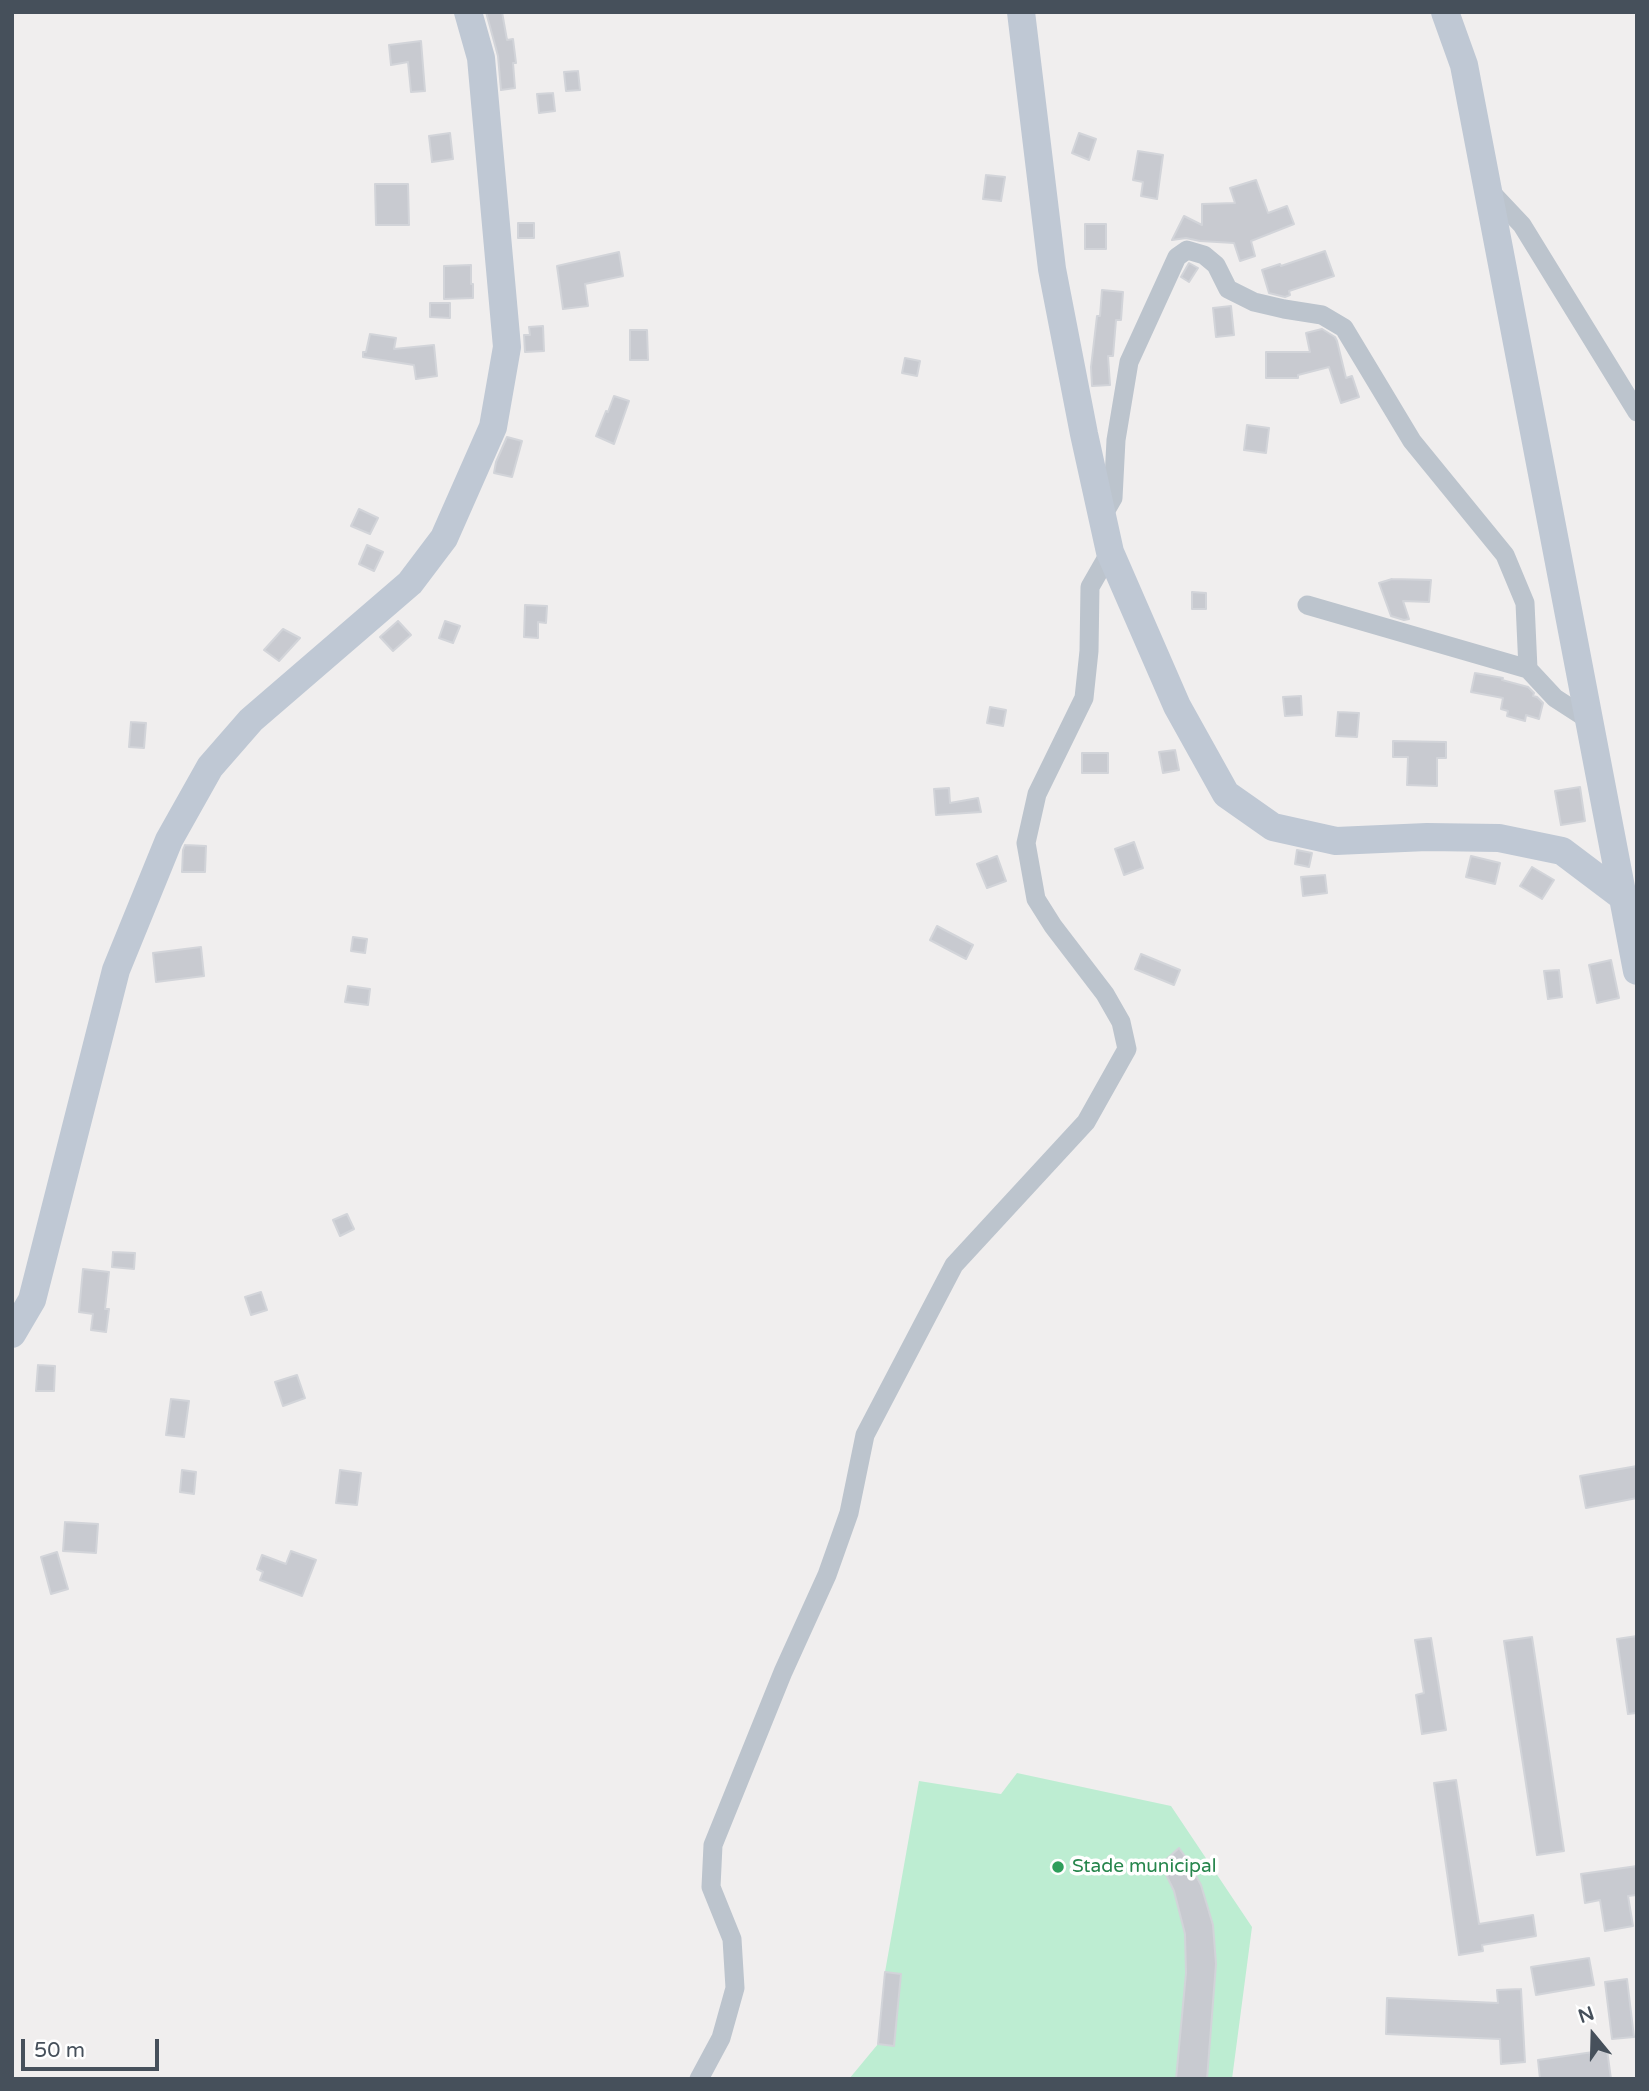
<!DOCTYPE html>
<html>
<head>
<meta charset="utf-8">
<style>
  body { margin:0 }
  #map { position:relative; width:1649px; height:2091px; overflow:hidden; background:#f0eeee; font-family:"Varela Round",sans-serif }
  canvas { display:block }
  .frame { position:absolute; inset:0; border:14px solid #46505b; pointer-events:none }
  .north { position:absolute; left:1558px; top:2000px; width:70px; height:70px; -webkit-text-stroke:5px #fff; paint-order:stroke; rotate:341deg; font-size:19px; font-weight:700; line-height:28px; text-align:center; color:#46505b }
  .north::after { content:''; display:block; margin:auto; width:24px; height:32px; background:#46505b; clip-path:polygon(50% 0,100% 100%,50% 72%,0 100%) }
  .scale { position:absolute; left:21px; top:2039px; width:138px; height:32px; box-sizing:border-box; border:4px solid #46505b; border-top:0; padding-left:9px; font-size:21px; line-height:24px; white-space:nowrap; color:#46505b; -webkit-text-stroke:5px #fff; paint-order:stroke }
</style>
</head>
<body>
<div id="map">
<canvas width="1649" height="2091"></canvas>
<div class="frame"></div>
<div class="north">N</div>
<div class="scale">50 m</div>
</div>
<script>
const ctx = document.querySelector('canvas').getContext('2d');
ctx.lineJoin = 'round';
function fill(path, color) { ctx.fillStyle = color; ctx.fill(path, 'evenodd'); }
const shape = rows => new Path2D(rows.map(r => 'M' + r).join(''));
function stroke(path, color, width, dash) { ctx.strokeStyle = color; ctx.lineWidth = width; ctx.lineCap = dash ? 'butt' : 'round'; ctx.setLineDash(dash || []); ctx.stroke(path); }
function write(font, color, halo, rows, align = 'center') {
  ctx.font = font + ' "Varela Round",sans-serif'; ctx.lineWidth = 7; ctx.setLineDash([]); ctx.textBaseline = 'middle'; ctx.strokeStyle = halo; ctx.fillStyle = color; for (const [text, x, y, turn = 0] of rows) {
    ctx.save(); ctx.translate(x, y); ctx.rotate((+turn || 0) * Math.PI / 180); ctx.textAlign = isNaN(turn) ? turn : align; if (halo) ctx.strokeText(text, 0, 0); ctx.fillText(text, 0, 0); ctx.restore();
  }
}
const green = shape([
  [1017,1773,1171,1806,1252,1927,1232,2079,849,2079,878,2044,885,1972,919,1781,1001,1794]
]);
const building = shape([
  [486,12,502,12,507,40,513,39,516,63,513,63,515,88,501,90,498,56,486,12],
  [421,41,425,91,411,92,408,62,391,65,389,45,421,41],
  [578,71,580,90,566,91,564,72,578,71],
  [553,93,555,111,539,113,537,94,553,93],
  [450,133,453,159,432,162,429,136,450,133],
  [1079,133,1096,139,1089,160,1072,153,1079,133],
  [1138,151,1163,155,1157,199,1141,196,1143,182,1133,180,1138,151],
  [986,175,1005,177,1001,201,983,199,986,175],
  [1256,180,1268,213,1287,206,1294,224,1251,241,1255,256,1240,261,1234,243,1200,241,1186,238,1172,240,1184,216,1202,225,1202,204,1235,203,1230,188,1256,180],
  [375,184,408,184,409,225,376,225,375,184],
  [518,223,534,223,534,238,518,238,518,223],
  [1085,224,1106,224,1106,249,1085,249,1085,224],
  [1325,251,1334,276,1289,291,1290,295,1285,297,1269,293,1262,270,1280,264,1281,266,1325,251],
  [619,252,623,276,585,284,588,306,563,309,557,266,619,252],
  [1189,263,1198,268,1189,282,1181,277,1189,263],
  [471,265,471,284,473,284,473,298,444,299,444,266,471,265],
  [1102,290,1123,292,1121,320,1116,320,1113,356,1108,356,1110,385,1092,386,1091,367,1097,316,1100,316,1102,290],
  [430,303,450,303,450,318,430,317,430,303],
  [1231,306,1234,335,1216,337,1213,308,1231,306],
  [543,326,544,351,525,352,524,335,530,335,529,327,543,326],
  [1322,329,1335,337,1337,341,1346,378,1352,376,1359,397,1341,403,1329,367,1298,375,1298,378,1266,378,1266,352,1310,352,1306,333,1322,329],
  [630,330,647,330,648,360,630,360,630,330],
  [370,334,396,338,394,349,434,345,437,376,416,379,414,365,363,357,363,352,366,352,370,334],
  [905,358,920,361,917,376,902,373,905,358],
  [614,396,629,401,614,444,596,436,606,411,608,412,614,396],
  [1247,425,1269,428,1266,453,1244,450,1247,425],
  [507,437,522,441,512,477,494,473,496,462,507,437],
  [359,509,378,518,370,534,351,526,359,509],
  [367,545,383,552,374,571,359,564,367,545],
  [1392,579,1431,580,1429,602,1403,601,1409,619,1404,620,1391,616,1379,583,1392,579],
  [1192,592,1206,593,1206,609,1192,609,1192,592],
  [525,605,547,606,546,623,538,622,538,638,524,637,525,605],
  [398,621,411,635,393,651,380,637,398,621],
  [445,621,460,626,453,643,439,638,445,621],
  [283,629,300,638,279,661,264,650,283,629],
  [1475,673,1503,678,1502,680,1528,687,1534,693,1533,696,1537,697,1543,703,1539,719,1526,715,1525,721,1507,716,1508,711,1501,709,1503,698,1471,692,1475,673],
  [1301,696,1302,715,1285,716,1283,697,1301,696],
  [990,707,1006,710,1003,726,987,723,990,707],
  [1338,712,1359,713,1357,737,1336,736,1338,712],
  [131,722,146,723,144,748,129,747,131,722],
  [1393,741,1446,742,1446,758,1437,758,1437,786,1407,785,1408,757,1393,757,1393,741],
  [1175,750,1179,770,1163,773,1159,752,1175,750],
  [1082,753,1108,753,1108,773,1082,773,1082,753],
  [1580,787,1585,821,1561,825,1555,791,1580,787],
  [949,788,950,803,978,798,981,812,936,815,934,789,949,788],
  [1134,842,1143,868,1124,875,1115,849,1134,842],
  [185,845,206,846,205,872,182,872,183,850,185,845],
  [1297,850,1312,853,1309,867,1295,864,1297,850],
  [997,856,1006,881,987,888,977,864,997,856],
  [1471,856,1500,863,1495,884,1466,877,1471,856],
  [1532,867,1554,880,1542,899,1520,886,1532,867],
  [1325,875,1327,893,1303,896,1301,877,1325,875],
  [937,926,973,945,966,959,930,940,937,926],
  [353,937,367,939,365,953,351,951,353,937],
  [201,947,204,976,156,982,153,953,201,947],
  [1141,954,1180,970,1174,985,1135,969,1141,954],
  [1611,960,1619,998,1597,1003,1589,965,1611,960],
  [1559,970,1562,997,1548,999,1544,971,1559,970],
  [348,986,370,989,368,1005,345,1002,348,986],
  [347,1214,354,1229,340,1236,333,1220,347,1214],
  [113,1252,135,1253,134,1269,112,1267,113,1252],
  [83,1269,109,1272,105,1309,109,1309,106,1332,91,1330,93,1314,79,1312,83,1269],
  [261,1292,267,1310,251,1315,245,1297,261,1292],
  [38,1365,55,1366,54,1391,36,1391,38,1365],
  [297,1375,305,1398,283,1406,275,1382,297,1375],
  [171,1399,189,1401,184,1437,166,1435,171,1399],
  [1637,1466,1637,1498,1586,1508,1580,1476,1637,1466],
  [182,1470,196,1472,194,1494,180,1492,182,1470],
  [340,1470,361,1473,357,1505,336,1503,340,1470],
  [65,1522,98,1524,96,1553,63,1551,65,1522],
  [291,1551,316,1560,302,1596,260,1580,263,1572,257,1569,262,1555,286,1564,291,1551],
  [57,1552,68,1589,51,1594,41,1557,57,1552],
  [1637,1636,1637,1713,1628,1714,1617,1639,1637,1636],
  [1532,1637,1564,1851,1537,1855,1504,1641,1532,1637],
  [1431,1638,1446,1730,1422,1734,1416,1695,1424,1693,1415,1640,1431,1638],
  [1456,1780,1479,1924,1533,1915,1536,1936,1482,1945,1483,1951,1459,1955,1434,1783,1456,1780],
  [1179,1848,1187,1859,1201,1885,1213,1925,1216,1964,1207,2079,1176,2079,1186,1973,1185,1934,1174,1891,1161,1864,1179,1848],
  [1637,1866,1637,1895,1628,1896,1633,1926,1605,1931,1600,1900,1585,1903,1581,1874,1637,1866],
  [1589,1958,1594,1985,1536,1995,1531,1967,1589,1958],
  [885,1972,901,1974,894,2046,878,2044,885,1972],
  [1627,1979,1634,2037,1612,2039,1605,1982,1627,1979],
  [1521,1989,1525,2062,1501,2064,1500,2039,1386,2034,1387,1998,1498,2003,1497,1990,1521,1989],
  [1607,2050,1611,2079,1540,2079,1538,2060,1607,2050]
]);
const street = shape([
  [1489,190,1522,225,1637,412],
  [1102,517,1113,498,1116,440,1129,362,1177,257,1187,250,1204,255,1216,265,1228,289,1254,302,1284,309,1322,315,1344,328,1412,441,1505,555,1525,603,1528,669,1555,698,1589,720],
  [1307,605,1528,669],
  [699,2079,721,2038,735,1988,732,1939,711,1887,713,1845,783,1672,827,1575,849,1513,865,1435,954,1265,1086,1122,1127,1049,1121,1022,1105,994,1053,926,1036,899,1026,843,1037,794,1084,698,1089,651,1090,587,1110,552]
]);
const secondary = shape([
  [1021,12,1052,269,1084,434,1110,552,1177,706,1226,794,1273,827,1336,841,1427,837,1499,838,1562,851,1623,897],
  [1445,12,1464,65,1637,971],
  [12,1334,32,1300,116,970,169,840,210,767,251,720,410,583,444,538,493,427,507,347,481,58,468,12]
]);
const markers = [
  [1058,1867,7,"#2e9e5b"]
];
const leisureNames = [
  ["Stade municipal",1072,1867]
];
fill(green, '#bdedd2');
fill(building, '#c8cad0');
stroke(building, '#d2d4d9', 2);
stroke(street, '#bcc4cd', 19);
stroke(secondary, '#bfc8d4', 28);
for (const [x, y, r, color] of markers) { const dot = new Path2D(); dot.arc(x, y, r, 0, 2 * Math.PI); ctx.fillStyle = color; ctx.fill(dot); stroke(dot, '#fff', 2.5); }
write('19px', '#27864d', '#fff', leisureNames, 'left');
</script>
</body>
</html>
